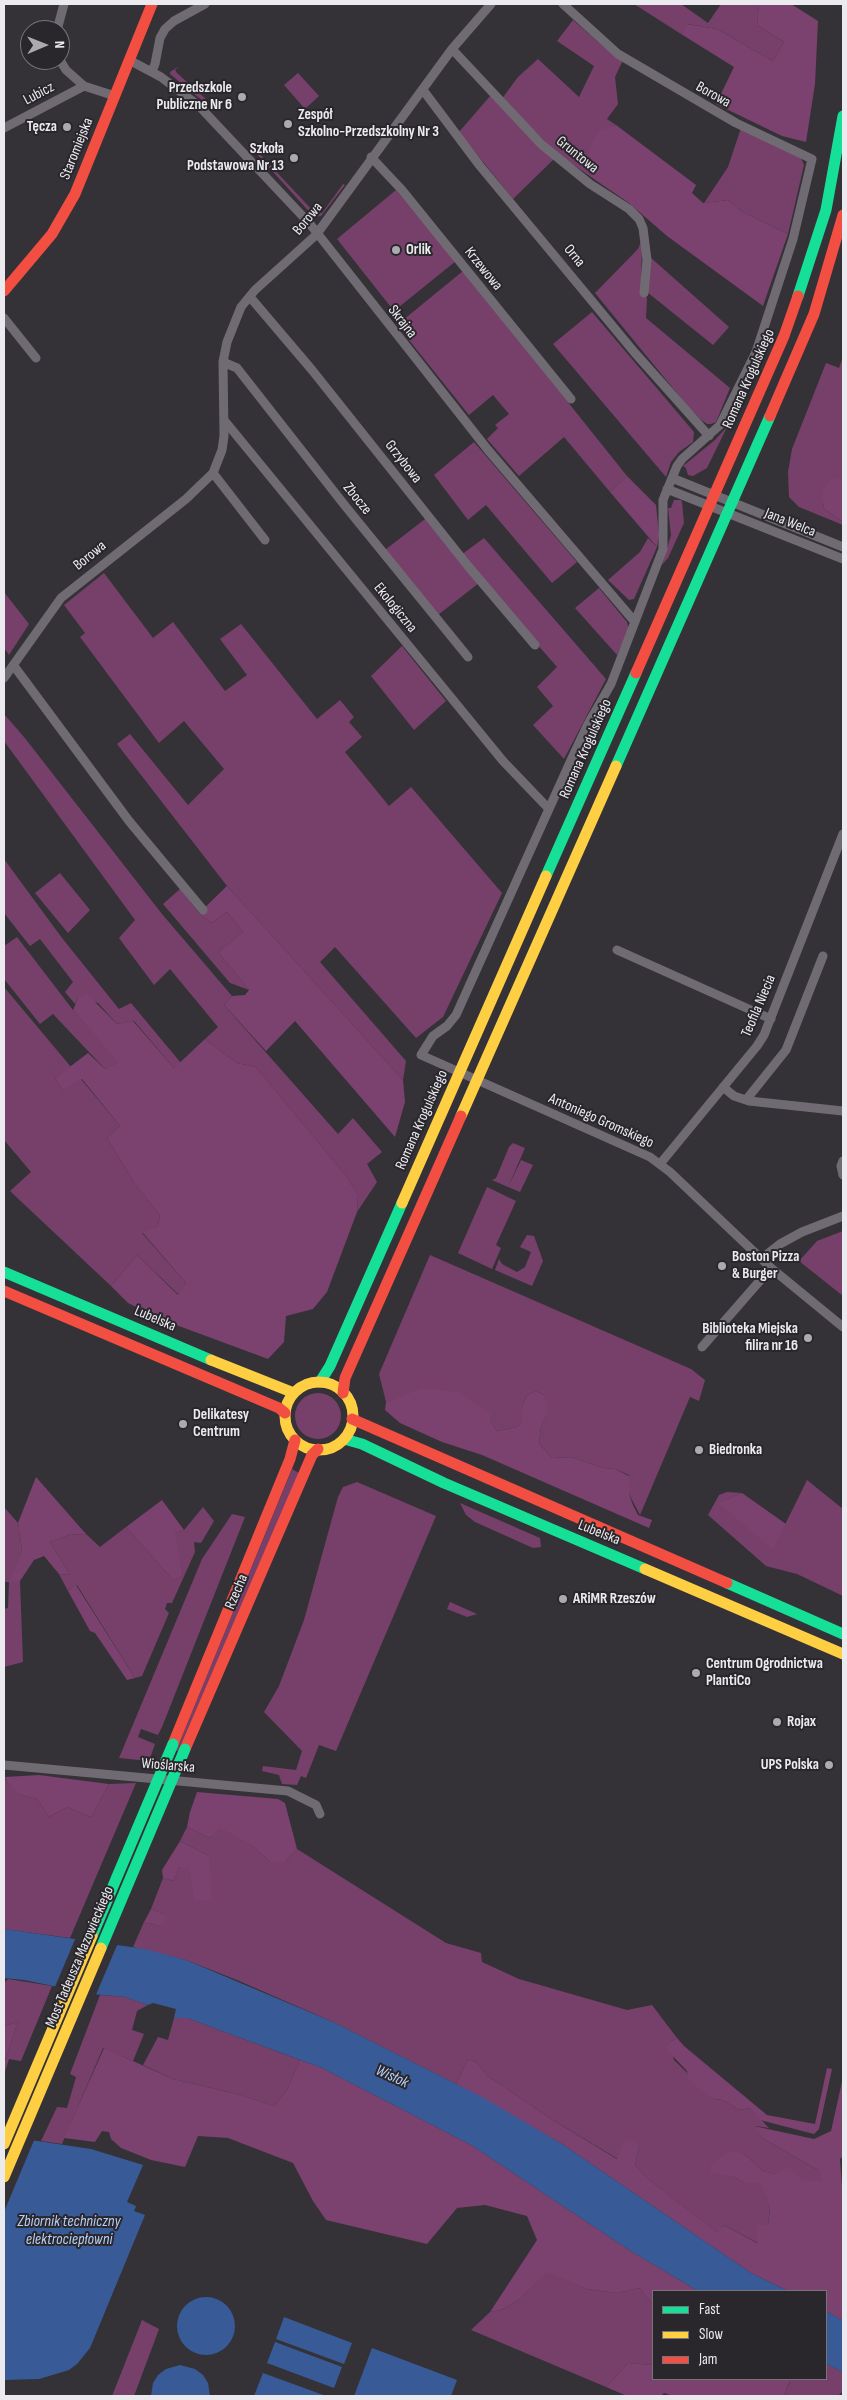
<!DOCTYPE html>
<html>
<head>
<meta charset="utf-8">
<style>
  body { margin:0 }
  #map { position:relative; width:847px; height:2400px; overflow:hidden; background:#343236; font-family:"Sofia Sans Condensed",sans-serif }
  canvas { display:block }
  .frame { position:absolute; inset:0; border:5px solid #ebeaee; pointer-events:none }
  .legend { position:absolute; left:652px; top:2290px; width:175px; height:90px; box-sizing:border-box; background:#29272c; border:1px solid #77757a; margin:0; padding:6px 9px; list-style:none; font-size:15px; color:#ebeaee }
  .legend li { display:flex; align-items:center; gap:10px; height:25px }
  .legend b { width:25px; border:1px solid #77757a }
  .north { position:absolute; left:20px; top:20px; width:50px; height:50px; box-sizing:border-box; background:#29272c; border:1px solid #77757a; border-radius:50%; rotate:89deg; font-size:14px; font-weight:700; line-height:20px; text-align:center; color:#ebeaee }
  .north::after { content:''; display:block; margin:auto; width:18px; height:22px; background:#abaaae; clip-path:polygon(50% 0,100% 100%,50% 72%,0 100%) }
</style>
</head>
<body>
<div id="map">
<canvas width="847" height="2400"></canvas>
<div class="frame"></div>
<ul class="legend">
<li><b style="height:6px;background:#16e098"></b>Fast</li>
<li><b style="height:6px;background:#ffcf43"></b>Slow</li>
<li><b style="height:6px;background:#f24e42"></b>Jam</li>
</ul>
<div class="north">N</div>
</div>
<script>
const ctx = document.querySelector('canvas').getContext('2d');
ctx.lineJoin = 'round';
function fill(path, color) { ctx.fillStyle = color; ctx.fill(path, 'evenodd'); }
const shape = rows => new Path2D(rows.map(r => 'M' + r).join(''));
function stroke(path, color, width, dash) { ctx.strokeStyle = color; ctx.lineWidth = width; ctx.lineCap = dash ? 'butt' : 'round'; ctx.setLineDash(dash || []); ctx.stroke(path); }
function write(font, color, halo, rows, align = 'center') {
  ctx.font = font + ' "Sofia Sans Condensed",sans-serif'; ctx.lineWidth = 4; ctx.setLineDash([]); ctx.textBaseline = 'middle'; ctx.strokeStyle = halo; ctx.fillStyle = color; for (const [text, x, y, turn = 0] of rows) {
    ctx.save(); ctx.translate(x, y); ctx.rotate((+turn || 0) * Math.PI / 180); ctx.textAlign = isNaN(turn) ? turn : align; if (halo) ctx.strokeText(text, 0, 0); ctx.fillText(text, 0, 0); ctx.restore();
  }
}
const green = shape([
  [634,4,681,4,708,23,721,4,759,4,757,25,784,42,773,61,717,29,688,24,681,34],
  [573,20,605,48,623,60,615,77,618,104,607,119,616,125,599,131,588,170,591,177,558,154,501,100,518,77,538,59,579,97,594,66,557,41],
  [179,66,175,70,177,73,207,100,204,102,170,74,170,72],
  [298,73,319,96,305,109,284,85],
  [491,95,554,159,513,199,459,132],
  [741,128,801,158,804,165,788,234,741,211,728,200,704,203,728,167],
  [250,147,256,150,314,212,322,213,343,184,345,185,321,216,314,217,256,153,251,152,248,149],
  [396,190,456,261,394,311,337,239],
  [642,239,641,294,647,298,646,318,730,388,716,422,711,424,707,424,701,420,685,403,595,293,638,249],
  [650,257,729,327,713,345,647,292],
  [463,271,627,476,610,492,564,437,519,476,487,439,498,428,495,425,509,414,498,401,493,395,469,415,397,325],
  [592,312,694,432,693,442,679,452,671,462,666,477,553,344],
  [843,357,843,480,840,477,823,490,823,502,824,509,843,522,843,525,799,507,789,497,788,472,792,449,826,363,839,368],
  [727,427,707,468,693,476,688,475,686,468,683,466,715,440],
  [474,442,577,562,552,583,486,505,468,520,434,475],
  [674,500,681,500,682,502,684,523,668,558,662,565,671,535,668,508,671,508],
  [429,516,461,555,484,538,606,679,564,759,533,725,553,706,537,687,557,667,509,612,479,583,434,618,381,553],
  [648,538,657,547,634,599,629,600,608,580,640,552],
  [104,573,153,638,173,622,225,691,247,675,220,639,241,624,317,719,340,700,354,717,349,722,362,737,345,752,389,806,411,787,502,893,443,1017,416,1038,335,947,320,962,406,1061,403,1080,227,886,117,744,130,734,188,805,224,769,184,721,159,743,80,637,85,633,64,605],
  [599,588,627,622,629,629,617,655,575,608],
  [4,592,29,624,9,655,4,648],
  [402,646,446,701,414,730,371,676],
  [4,714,24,737,162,914,232,996,224,1005,338,1134,353,1118,382,1152,367,1164,377,1182,357,1212,358,1195,347,1177,256,1067,237,1063,205,1039,218,1027,170,969,154,985,119,938,135,920,4,741],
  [4,859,62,938,119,1009,131,1003,181,1063,174,1068,134,1021,117,1024,98,1003,78,998,75,1004,65,992,73,982,40,939,30,946,4,913],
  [60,873,90,910,68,933,35,893],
  [180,889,199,913,211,923,227,912,243,932,218,952,249,990,230,983,163,904],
  [17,937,73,1010,119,1062,105,1069,53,1014,40,1024,4,979,4,946],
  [4,987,71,1067,55,1078,63,1091,81,1079,120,1126,107,1138,135,1184,160,1215,158,1226,142,1233,186,1283,179,1295,137,1255,111,1286,10,1191,31,1172,4,1140],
  [513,1143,525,1148,508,1187,492,1180,496,1178,509,1147],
  [521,1160,533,1165,520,1192,508,1187],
  [487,1187,516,1201,496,1245,501,1248,492,1269,458,1253],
  [843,1231,843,1296,799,1261,817,1241],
  [527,1235,534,1236,543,1261,532,1286,495,1270,499,1259,502,1264,517,1272,525,1267,531,1252,520,1247],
  [430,1255,691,1369,705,1380,699,1401,690,1397,640,1515,629,1494,629,1475,615,1469,604,1468,571,1457,552,1458,539,1444,541,1426,546,1416,544,1395,536,1391,527,1395,522,1407,522,1423,517,1427,497,1431,490,1421,410,1394,386,1402,379,1374],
  '295 1416a23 23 0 1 1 46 0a23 23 0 1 1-46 0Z',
  [292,1469,299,1473,178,1751,176,1751],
  [807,1480,843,1509,843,1596,797,1574,766,1566,708,1515,719,1495,727,1492,742,1493,719,1503,773,1549],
  [357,1482,436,1516,336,1751,319,1745,306,1778,301,1776,297,1785,282,1784,279,1775,262,1771,263,1766,296,1770,302,1751,264,1712,279,1686,304,1620,338,1497,343,1487],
  [460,1503,540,1538,541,1547,533,1548,475,1522,466,1515],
  [4,1507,18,1523,22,1550,10,1581,20,1581,23,1662,4,1667,4,1609,8,1608,9,1582,4,1582],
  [203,1507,214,1521,201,1543,194,1542,195,1552,172,1603,167,1603,165,1609,169,1613,142,1676,135,1678,77,1585,68,1591,59,1574,70,1575,50,1542,69,1535,86,1534,100,1547,126,1527,174,1581,183,1575,174,1533,184,1530],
  [232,1514,245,1517,162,1727,158,1735,141,1729,138,1737,155,1744,149,1761,119,1758,202,1559],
  [450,1602,477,1614,467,1617,447,1609],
  [4,1777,7,1782,21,1795,37,1799,49,1817,67,1807,91,1817,109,1784,136,1783,70,1938,4,1929],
  [187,1827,210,1838,220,1827,254,1847,270,1862,285,1862,297,1849,446,1943,481,1953,482,1962,519,1979,627,2010,652,2005,677,2038,670,2042,674,2060,714,2099,723,2100,739,2110,750,2108,769,2128,755,2126,762,2138,818,2170,824,2181,803,2181,763,2171,743,2153,732,2176,744,2183,760,2182,770,2208,768,2225,757,2225,758,2243,724,2225,719,2234,647,2178,635,2165,639,2148,618,2159,548,2117,488,2076,476,2062,468,2059,456,2084,333,2022,237,1980,186,1960,133,1947,144,1922,159,1926,164,1914,151,1909,163,1878,174,1881,179,1867,189,1867,209,1856,180,1841],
  [8,1979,52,1986,21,2061,9,2059,4,2075,4,2063,18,2022,4,2026,4,1983],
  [100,1995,125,1997,148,2005,137,2011,132,2030,144,2034,133,2061,103,2048,62,2144,41,2141,57,2107,67,2108,76,2077,70,2074],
  [174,2018,187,2018,300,2060,287,2090,274,2106,241,2095,173,2079,143,2065,158,2037,168,2040],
  [547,2271,586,2289,617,2293,639,2288,653,2305,653,2365,628,2363,606,2387,471,2330,490,2312,501,2310,520,2299],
  [142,2320,159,2329,134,2396,112,2396],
  [826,2364,843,2372,843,2391,838,2396,784,2396,790,2382,787,2379,826,2379]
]);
const forest = shape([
  [759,4,791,4,818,21,815,84,806,142,782,136,716,104,734,67,681,34,687,24,717,29,773,61,784,42,757,25],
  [616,125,696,185,692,193,703,203,728,200,741,211,788,234,763,306,667,236,629,203,591,177,588,170,589,150,599,130],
  [627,476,656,505,659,535,657,547,610,492],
  [840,477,843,480,843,522,824,509,823,502,823,490,830,481],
  [227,886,403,1080,405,1102,395,1137,295,1021,266,1051,224,1005,232,996,245,995,249,990,218,952,243,932,227,912,211,923,199,913],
  [86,993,117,1024,133,1021,174,1068,205,1039,237,1063,256,1067,347,1177,358,1195,357,1212,327,1292,313,1309,286,1316,284,1342,268,1359,160,1319,128,1303,111,1286,137,1255,178,1295,186,1283,142,1232,158,1226,160,1215,135,1184,107,1138,120,1126,82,1079,63,1091,55,1078,88,1053,105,1069,118,1062,73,1010,78,998],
  [422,1388,459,1392,490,1414,490,1421,497,1431,517,1427,522,1423,522,1407,527,1395,536,1391,544,1395,547,1403,546,1416,541,1426,539,1444,552,1458,571,1457,604,1468,615,1469,629,1476,629,1494,633,1505,638,1515,652,1520,649,1528,482,1455,442,1442,400,1423,385,1410,386,1402],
  [36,1477,86,1534,69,1535,50,1542,70,1575,59,1574,44,1556,34,1560,20,1581,9,1582,22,1550,18,1523],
  [742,1493,786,1524,773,1550,718,1503],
  [162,1500,184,1530,175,1533,183,1575,174,1581,126,1527],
  [76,1585,135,1678,127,1680,95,1633,90,1631,68,1591],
  [39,1775,109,1784,91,1817,67,1807,49,1817,37,1799,21,1795,14,1790,7,1782,5,1777],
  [197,1792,278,1799,285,1803,297,1849,285,1862,270,1862,254,1847,220,1828,210,1838,187,1827,190,1812],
  [180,1841,209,1856,212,1900,194,1900,189,1867,179,1867,174,1881,163,1878,162,1870],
  [151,1909,164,1914,165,1922,159,1926,144,1922],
  [18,2022,4,2063,4,2026],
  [677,2038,684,2046,767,2115,815,2124,827,2068,832,2069,819,2129,814,2134,760,2120,750,2108,739,2110,723,2100,714,2099,689,2081,687,2071,666,2049,670,2042],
  [104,2048,173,2079,241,2095,274,2106,287,2090,300,2060,322,2068,471,2145,629,2250,698,2291,653,2291,653,2305,639,2288,617,2293,586,2289,547,2272,520,2299,501,2310,490,2312,537,2240,527,2216,485,2205,457,2208,427,2244,326,2220,313,2201,293,2163,228,2138,198,2136,185,2167,151,2160,121,2148,111,2139,109,2132,102,2131,95,2142,64,2138],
  [468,2059,476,2062,488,2076,548,2117,617,2159,624,2140,635,2141,639,2148,635,2165,647,2178,718,2233,724,2225,757,2243,757,2225,768,2225,770,2208,760,2183,744,2183,732,2176,710,2173,711,2164,729,2151,743,2153,763,2171,776,2174,789,2167,803,2181,823,2181,818,2170,762,2138,754,2126,814,2139,831,2131,843,2077,843,2156,840,2159,843,2200,843,2321,826,2311,826,2291,788,2291,751,2273,562,2144,456,2084],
  [628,2363,653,2365,653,2379,787,2379,790,2381,784,2396,673,2396,664,2393,661,2396,627,2396,606,2387]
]);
const water = shape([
  [4,1929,145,1949,186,1960,333,2022,482,2097,562,2144,751,2273,788,2291,698,2291,629,2250,471,2145,322,2068,187,2018,174,2018,176,2009,153,2003,148,2005,125,1997,92,1994,24,1980,4,1978],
  [4,2140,31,2140,91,2149,143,2165,127,2202,136,2206,134,2211,145,2215,90,2348,77,2364,69,2370,39,2379,4,2380],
  '177 2326a29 29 0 1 1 58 0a29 29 0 1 1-58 0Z',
  [826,2311,843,2321,843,2372,826,2364],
  [284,2317,352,2343,344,2364,276,2339],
  [275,2342,342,2367,334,2388,267,2363],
  [372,2348,457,2380,451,2396,354,2396],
  [180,2365,195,2369,203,2375,208,2383,210,2396,151,2396,153,2383,158,2375,166,2369],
  [263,2373,326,2396,254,2396]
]);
const pier = shape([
  [76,1937,118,1943,95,1997,54,1989],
  [4,2137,35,2138,4,2212]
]);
const street = shape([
  [563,4,618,54,736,123,812,159,793,239,756,352,720,425,682,459,677,466,663,500,663,549,611,684,588,724,572,758,456,1015,447,1026,433,1036,421,1055,650,1157,670,1172,771,1268,843,1327],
  [57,30,64,4],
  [452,49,541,144,590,184,629,209,639,219,643,228,647,260,644,293],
  [60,60,66,70,84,86,115,96],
  [129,60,161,77,199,106,310,224,488,450,635,622],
  [152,71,155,64,160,38,165,29,174,21,205,4],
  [423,90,480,166,635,353,709,436],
  [4,128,84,86],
  [371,157,402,190,571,399],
  [250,297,312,370,468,566,535,645],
  [4,318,36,358],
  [223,362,237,368,346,507,468,657],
  [224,420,503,761,549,809],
  [213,473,265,540],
  [672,478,843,547],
  [667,489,843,559],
  [14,666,129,821,203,910],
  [4,678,61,598,186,499,213,473,222,450,224,436,223,362,227,342,241,307,255,290,316,235,452,49,491,4],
  [617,950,771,1019],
  [723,1087,734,1096,749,1101,843,1111],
  [746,1100,786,1050,823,956],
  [843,1161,841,1166,843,1175],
  [660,1164,757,1046,764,1035,843,834],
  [761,1259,780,1244,802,1232,843,1216],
  [702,1347,771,1268],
  [4,1765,288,1791,316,1805,320,1814]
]);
const fast = shape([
  [798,296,826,210,843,116],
  [616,766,770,416],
  [546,876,636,673],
  [4,1272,211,1360],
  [320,1382,330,1366,402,1203],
  [344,1439,362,1444,444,1483,645,1569],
  [727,1583,843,1634]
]);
const slow = shape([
  [461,1116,616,766],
  [402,1203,546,876],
  [211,1360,294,1393],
  '285 1416a34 34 0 1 1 68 0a34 34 0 1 1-68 0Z',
  [645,1569,843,1654]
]);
const jam = shape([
  [4,291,52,234,75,194,152,4],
  [770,416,814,314,843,215],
  [636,673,784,336,798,296],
  [4,1291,279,1408,285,1413],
  [343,1393,345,1378,461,1116],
  [352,1419,727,1583],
  [173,1744,290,1459,295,1440],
  [185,1749,312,1455,318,1449]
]);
const fastBridge = shape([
  [92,1936,173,1744],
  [101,1948,185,1749]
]);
const slowBridge = shape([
  [4,2144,92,1936],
  [4,2177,101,1948]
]);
const markers = [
  [242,97,5,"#abaaae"],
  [288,124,5,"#abaaae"],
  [67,127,5,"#abaaae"],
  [294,158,5,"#abaaae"],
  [396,250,5,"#abaaae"],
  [722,1266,5,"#abaaae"],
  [808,1338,5,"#abaaae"],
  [183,1424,5,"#abaaae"],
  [699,1450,5,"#abaaae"],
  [563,1599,5,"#abaaae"],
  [696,1673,5,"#abaaae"],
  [777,1722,5,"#abaaae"],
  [829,1765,5,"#abaaae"]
];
const poiNames = [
  ["Przedszkole",232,88,"right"],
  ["Publiczne Nr 6",232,105,"right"],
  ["Zespół",298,115],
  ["Szkolno-Przedszkolny Nr 3",298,132],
  ["Tęcza",57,127,"right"],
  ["Szkoła",284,149,"right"],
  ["Podstawowa Nr 13",284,166,"right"],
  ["Orlik",406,250],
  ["Boston Pizza",732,1257],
  ["& Burger",732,1274],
  ["Biblioteka Miejska",798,1329,"right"],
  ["filira nr 16",798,1346,"right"],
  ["Delikatesy",193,1415],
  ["Centrum",193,1432],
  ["Biedronka",709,1450],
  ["ARiMR Rzeszów",573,1599],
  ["Centrum Ogrodnictwa",706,1664],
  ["PlantiCo",706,1681],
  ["Rojax",787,1722],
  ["UPS Polska",819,1765,"right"]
];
const streetNames = [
  ["Lubicz",39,94,-28],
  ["Borowa",713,95,29],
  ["Staromiejska",77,149,-68],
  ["Gruntowa",577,155,39],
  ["Borowa",308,219,-50],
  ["Orna",574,256,50],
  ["Krzewowa",483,269,51],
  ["Skrajna",402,322,52],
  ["Romana Krogulskiego",749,379,-66],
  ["Grzybowa",403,462,52],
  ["Zbocze",357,499,51],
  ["Jana Welca",790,523,22],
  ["Borowa",90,556,-39],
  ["Ekologiczna",395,608,51],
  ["Romana Krogulskiego",586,749,-66],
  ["Teofila Niecia",759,1006,-67],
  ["Romana Krogulskiego",422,1120,-66],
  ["Antoniego Gromskiego",601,1121,24],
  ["Lubelska",155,1319,23],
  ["Lubelska",599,1533,22],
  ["Rzecha",237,1592,-67],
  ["Wioślarska",168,1766,5],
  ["Most Tadeusza Mazowieckiego",80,1957,-67]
];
const waterNames = [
  ["Wisłok",392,2077,25],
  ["Zbiornik techniczny",69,2222],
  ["elektrociepłowni",69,2240]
];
fill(green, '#76406b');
fill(forest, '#7b416f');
fill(water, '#385b98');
fill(pier, '#343236');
stroke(street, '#706b73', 9);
stroke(fast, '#16e098', 11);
stroke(slow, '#ffcf43', 11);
stroke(jam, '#f24e42', 11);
stroke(fastBridge, '#16e098', 11);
stroke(slowBridge, '#ffcf43', 11);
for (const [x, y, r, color] of markers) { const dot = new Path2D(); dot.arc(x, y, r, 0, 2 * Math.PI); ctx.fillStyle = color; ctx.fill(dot); stroke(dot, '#29272c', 2); }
write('bold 15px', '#ebeaee', '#29272c', poiNames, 'left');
write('15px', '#ebeaee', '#29272c', streetNames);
write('italic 16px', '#b7cef4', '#29272c', waterNames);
</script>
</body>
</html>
